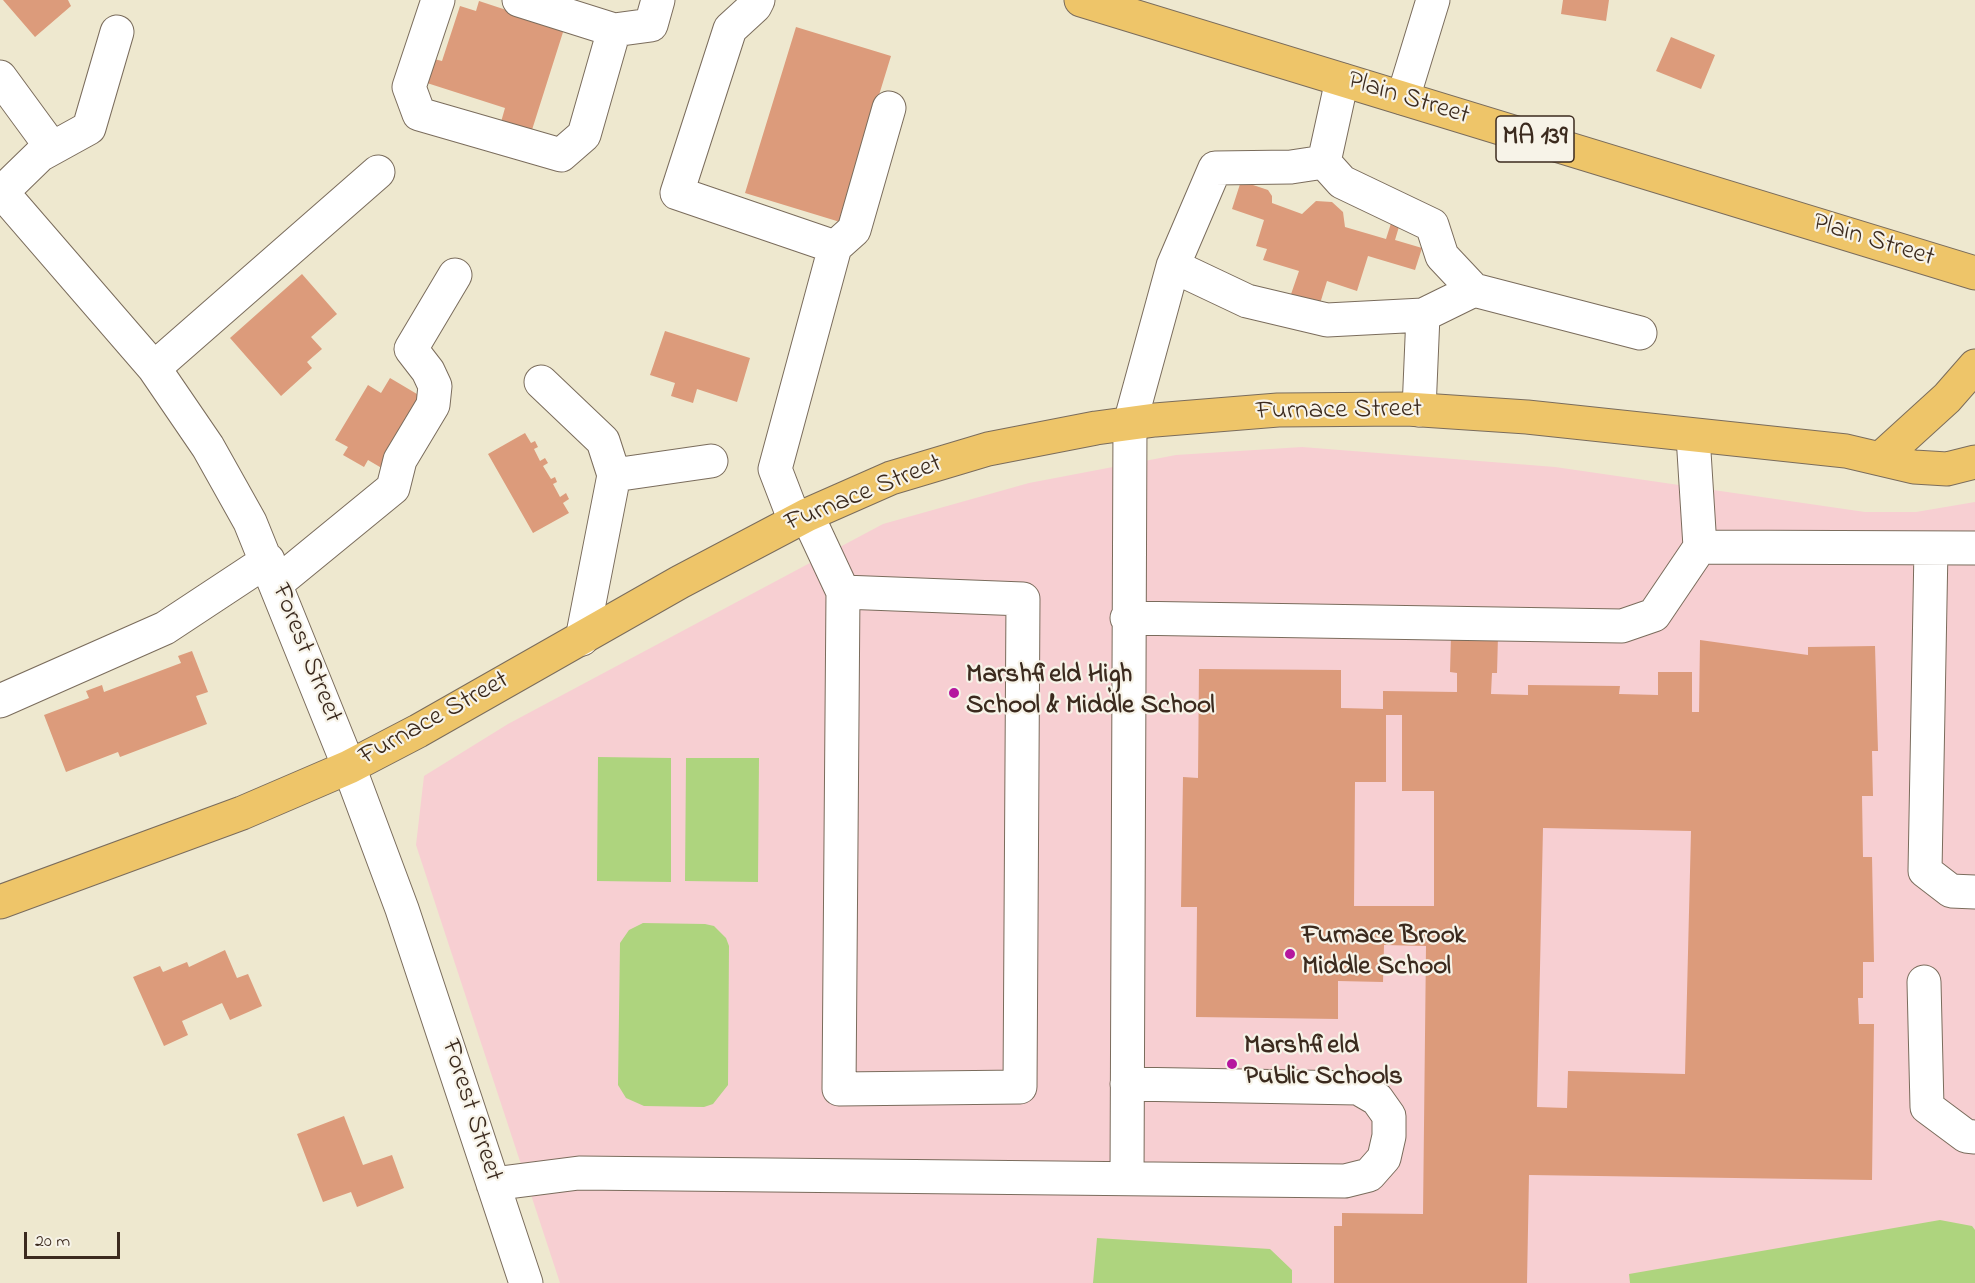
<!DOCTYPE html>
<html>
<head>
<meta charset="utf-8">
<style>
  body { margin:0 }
  #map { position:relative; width:1975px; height:1283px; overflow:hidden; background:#eee8cf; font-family:"Indie Flower",sans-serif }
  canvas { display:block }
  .scale { position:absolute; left:24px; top:1232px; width:96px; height:27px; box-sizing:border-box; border:3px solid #3b2a1e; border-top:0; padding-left:8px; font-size:18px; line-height:21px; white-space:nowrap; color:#3b2a1e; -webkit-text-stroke:4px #f7f3e8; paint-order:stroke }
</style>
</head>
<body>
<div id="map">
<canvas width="1975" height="1283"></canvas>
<div class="scale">20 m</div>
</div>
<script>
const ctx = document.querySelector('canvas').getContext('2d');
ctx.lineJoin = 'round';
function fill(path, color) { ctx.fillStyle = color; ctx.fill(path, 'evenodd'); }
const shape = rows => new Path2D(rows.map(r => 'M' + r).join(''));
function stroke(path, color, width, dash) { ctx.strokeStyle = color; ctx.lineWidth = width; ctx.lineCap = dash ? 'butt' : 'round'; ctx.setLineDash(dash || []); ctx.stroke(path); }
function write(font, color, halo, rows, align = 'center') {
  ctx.font = font + ' "Indie Flower",sans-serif'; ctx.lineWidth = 4.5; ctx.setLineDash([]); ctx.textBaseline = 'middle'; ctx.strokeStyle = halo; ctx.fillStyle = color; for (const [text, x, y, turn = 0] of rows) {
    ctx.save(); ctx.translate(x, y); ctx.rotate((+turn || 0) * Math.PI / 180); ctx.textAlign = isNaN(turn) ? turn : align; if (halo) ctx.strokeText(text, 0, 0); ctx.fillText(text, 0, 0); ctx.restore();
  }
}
const built = shape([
  [1302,447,1555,467,1865,512,1916,512,1975,502,1975,1283,560,1283,416,845,424,776,508,724,883,524,1029,483,1176,455]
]);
const green = shape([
  [598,757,671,758,671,882,597,881],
  [686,758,759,758,758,882,685,881],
  [643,923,705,924,714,926,726,938,729,946,728,1085,713,1104,704,1107,644,1106,626,1098,618,1085,620,943,629,930],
  [1940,1220,1972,1226,1975,1230,1975,1283,1630,1283,1629,1274],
  [1097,1238,1270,1249,1292,1270,1292,1283,1093,1283]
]);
const building = shape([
  [3,0,68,0,71,6,35,37],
  [1563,0,1609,0,1606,21,1561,14],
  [479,1,564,29,531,133,501,122,505,108,427,83,434,59,442,61,460,6,476,11],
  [796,27,891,56,840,222,745,193],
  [1671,37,1715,55,1701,89,1656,71],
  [1241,181,1268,190,1272,196,1272,203,1302,214,1316,201,1332,202,1343,212,1345,227,1386,239,1393,217,1401,220,1395,240,1422,248,1415,270,1368,256,1357,291,1327,281,1318,310,1289,300,1299,271,1263,260,1267,249,1256,246,1264,220,1232,209],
  [302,274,337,314,311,337,322,349,307,362,312,368,281,396,230,338],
  [665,331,750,358,737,402,697,389,693,403,671,396,675,383,650,375],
  [390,378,422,397,385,470,368,460,364,467,343,455,348,447,335,440,368,385,381,393],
  [525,433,531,443,535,441,538,447,534,449,540,461,545,458,548,463,543,466,551,479,555,477,557,482,553,484,560,497,566,493,569,499,563,503,569,513,533,533,488,454],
  [1451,636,1498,636,1497,673,1492,673,1491,694,1528,695,1528,685,1620,686,1619,694,1658,695,1658,672,1692,672,1692,712,1699,712,1700,640,1808,655,1808,647,1875,646,1878,751,1872,751,1873,796,1862,796,1863,857,1872,857,1874,962,1863,962,1863,998,1858,998,1859,1024,1874,1024,1872,1180,1529,1175,1527,1283,1334,1283,1334,1226,1342,1226,1342,1213,1423,1214,1426,946,1384,945,1383,982,1338,981,1338,1019,1196,1017,1197,907,1181,907,1183,777,1198,778,1199,669,1341,670,1341,708,1383,709,1383,691,1457,692,1457,673,1450,672],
  [1386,715,1402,715,1402,791,1434,791,1434,906,1354,906,1355,782,1386,782],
  [1543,828,1691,831,1685,1074,1568,1071,1567,1108,1537,1107],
  [192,651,208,692,196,696,207,724,120,757,118,752,66,772,44,715,89,698,86,691,102,685,104,692,181,663,178,656],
  [225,950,237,978,248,974,262,1006,230,1020,222,1003,182,1021,188,1035,164,1046,133,977,160,966,163,972,187,962,189,967],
  [344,1116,363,1165,392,1155,404,1188,357,1207,351,1192,323,1202,297,1134]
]);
const minor = shape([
  [438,0,409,87,419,114,561,155,584,135,614,30],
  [519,0,614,30,651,25,658,0],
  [758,0,755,6,730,29,677,193,835,247],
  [0,77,52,148],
  [1342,80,1324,162,1342,182,1432,225,1442,256,1474,290],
  [1403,98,1433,0],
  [0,190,154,368,208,447,250,522,349,767,402,909,526,1283],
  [2,192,40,155,89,128,117,32],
  [1173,266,1247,301,1327,320,1423,315],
  [154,368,378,172],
  [541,382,603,441,614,475],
  [1419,410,1423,315,1474,290,1640,333],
  [1693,436,1700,547],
  [807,515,843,592,839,1089,1020,1087,1023,599,843,592],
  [795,521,775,469,835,247,854,230,889,108],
  [1931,548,1925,871,1951,891,1975,892],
  [277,583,393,488,400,460,433,405,435,386,428,371,411,349,455,275],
  [1127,618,1622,626,1654,615,1700,547,1975,548],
  [582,639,614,475,711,461],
  [0,701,165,628,268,560],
  [1924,982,1927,1107,1966,1136,1975,1137],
  [1127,1178,1130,423,1173,266,1215,168,1291,167,1324,162],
  [493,1184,579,1173,1345,1181,1369,1175,1384,1158,1389,1136,1389,1116,1377,1099,1358,1088,1127,1084]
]);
const major = shape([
  [1081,0,1975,273],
  [1880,459,1947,398,1975,366],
  [0,902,242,813,349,767,418,731,680,582,807,515,891,478,988,449,1096,428,1155,420,1278,410,1407,409,1527,417,1846,451,1914,467,1947,469,1975,462]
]);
const markers = [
  [954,693,6,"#b5179e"],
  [1290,954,6,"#b5179e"],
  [1232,1064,6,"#b5179e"]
];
const shields = [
  [1535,139,78]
];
const shieldNames = [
  ["MA 139",1535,139]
];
const streetNames = [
  ["Plain Street",1408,100,17],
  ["Plain Street",1873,242,17],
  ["Furnace Street",1339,412,-1],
  ["Furnace Street",864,495,-22],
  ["Forest Street",305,654,68],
  ["Furnace Street",435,720,-29],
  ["Forest Street",470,1111,72]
];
const poiNames = [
  ["Marshfield High",966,677],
  ["School & Middle School",966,708],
  ["Furnace Brook",1302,938],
  ["Middle School",1302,969],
  ["Marshfield",1244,1048],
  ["Public Schools",1244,1079]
];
fill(built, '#f7cfd2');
fill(green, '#aed47e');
fill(building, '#dc9b7b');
stroke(minor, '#7a6c5c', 35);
stroke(major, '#7a6c5c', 35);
stroke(minor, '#fff', 33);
stroke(major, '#eec569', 33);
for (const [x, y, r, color] of markers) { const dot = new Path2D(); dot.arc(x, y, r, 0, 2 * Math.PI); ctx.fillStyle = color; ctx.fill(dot); stroke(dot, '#f7f3e8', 2); }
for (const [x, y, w] of shields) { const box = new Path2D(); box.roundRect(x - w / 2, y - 23, w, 46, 4.5); ctx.fillStyle = '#f7f3e8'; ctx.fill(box); stroke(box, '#3b2a1e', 1.5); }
write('bold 26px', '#3b2a1e', null, shieldNames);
write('27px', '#3b2a1e', '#f7f3e8', streetNames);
write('bold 27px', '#3b2a1e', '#f7f3e8', poiNames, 'left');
</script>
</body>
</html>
